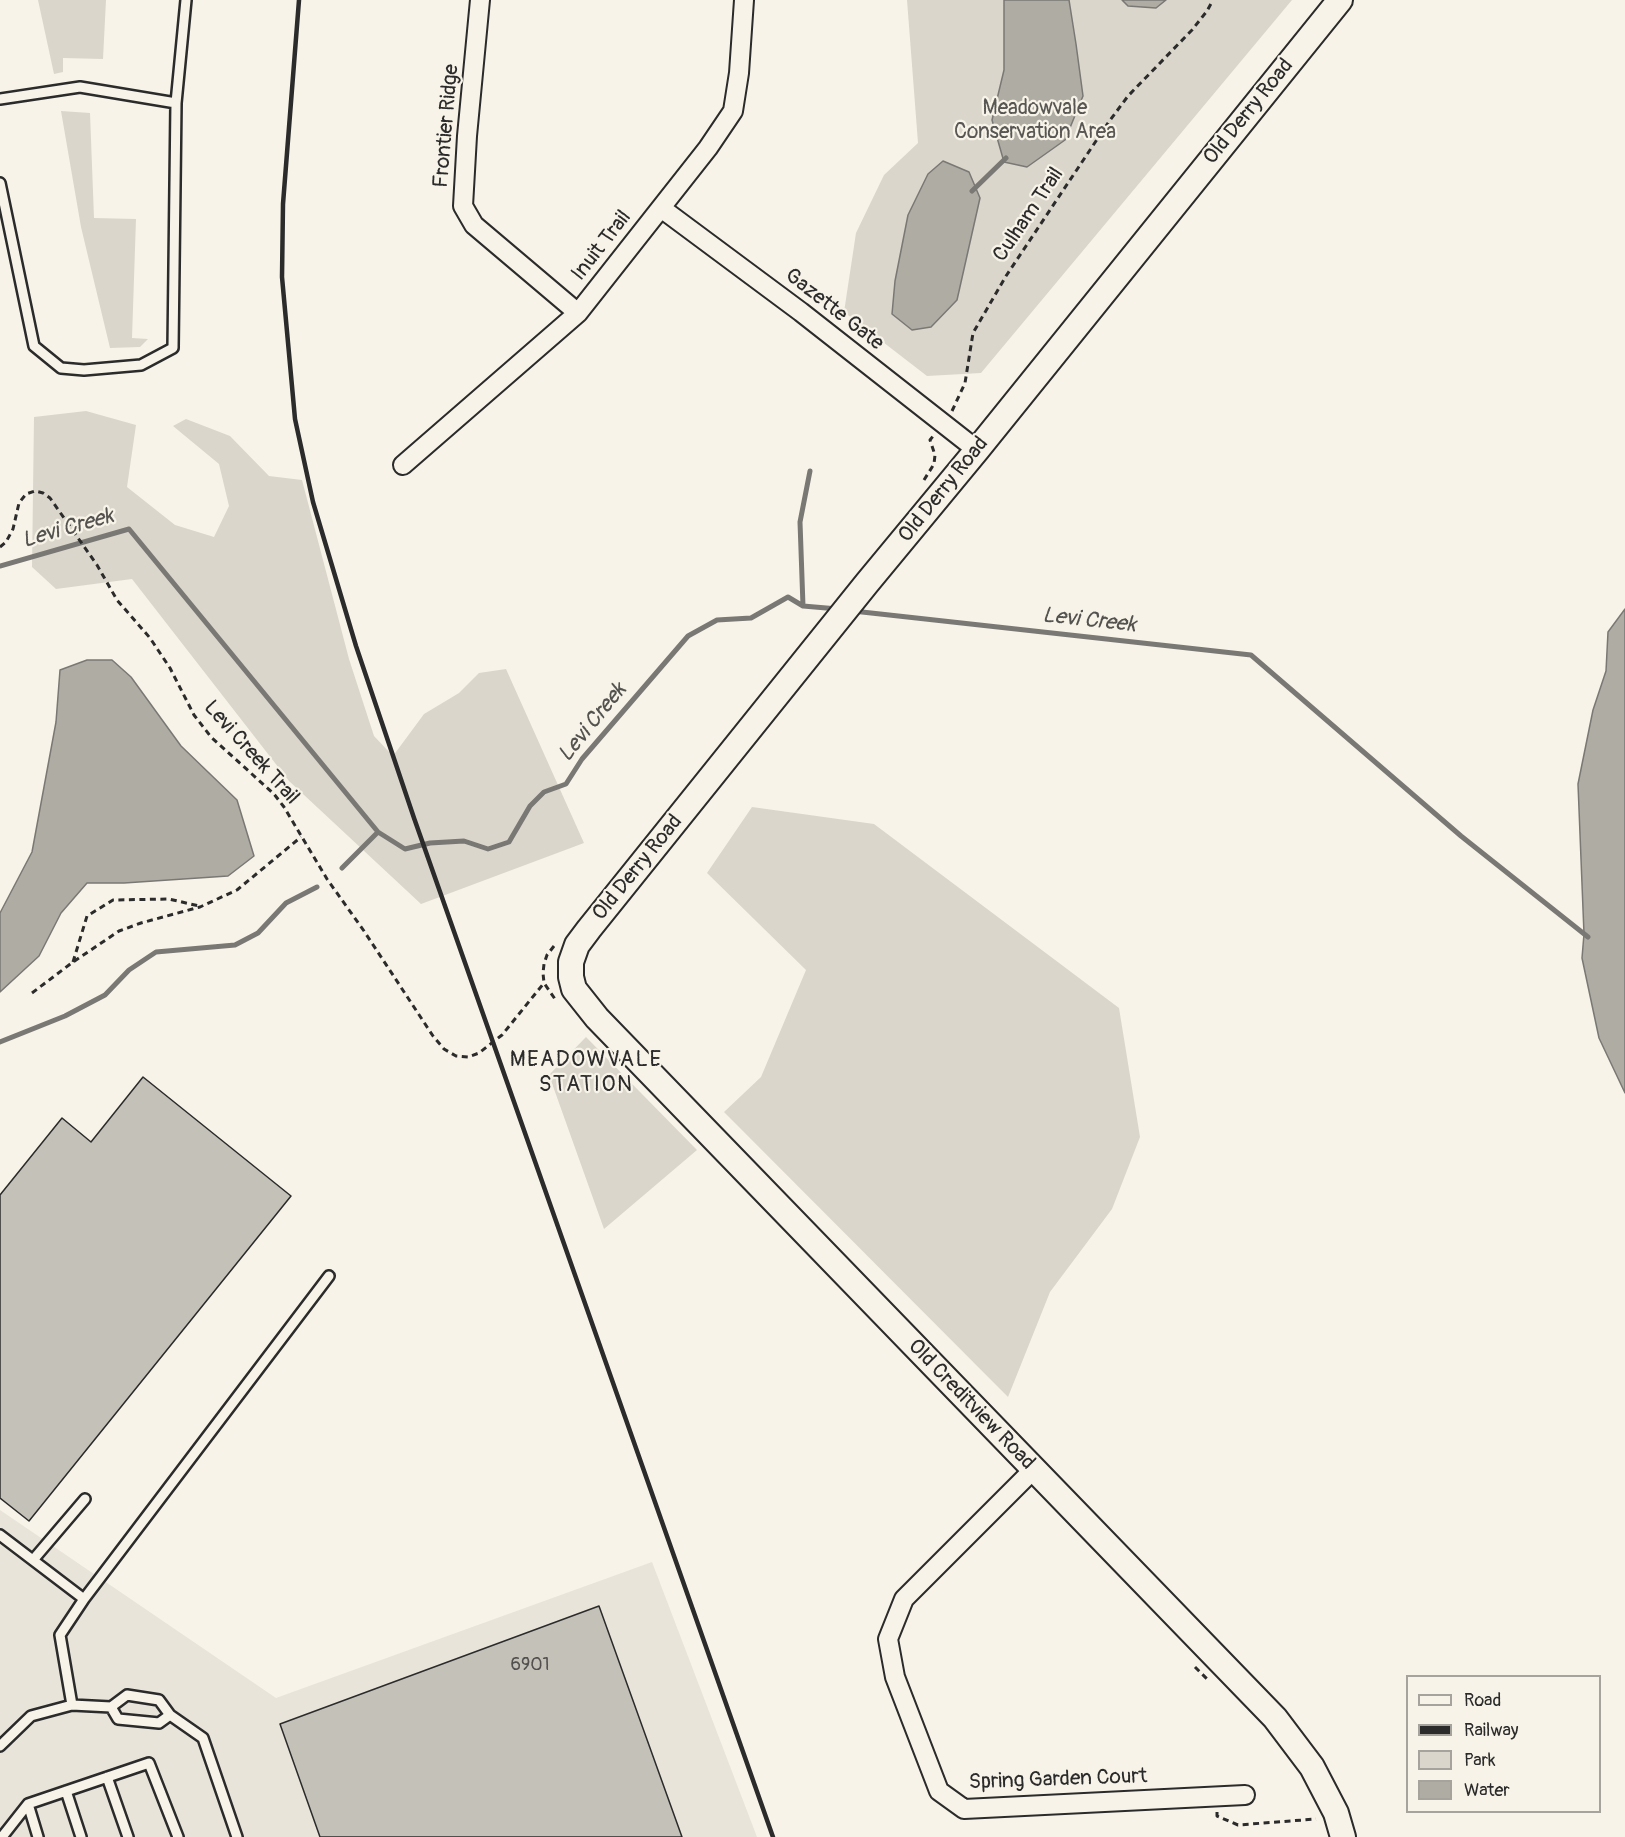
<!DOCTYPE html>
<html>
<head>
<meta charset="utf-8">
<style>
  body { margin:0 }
  #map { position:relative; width:1625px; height:1837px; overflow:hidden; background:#f7f3e8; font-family:Pangolin,sans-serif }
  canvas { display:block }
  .legend { position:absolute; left:1406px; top:1675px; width:195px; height:138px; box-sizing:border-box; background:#f7f3e8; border:2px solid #a5a39c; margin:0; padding:8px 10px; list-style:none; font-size:18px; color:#2b2b2b }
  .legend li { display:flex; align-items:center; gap:12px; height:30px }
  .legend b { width:30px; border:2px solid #a5a39c }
</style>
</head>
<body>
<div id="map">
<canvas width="1625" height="1837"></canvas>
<ul class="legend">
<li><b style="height:8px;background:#f7f3e8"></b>Road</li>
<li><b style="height:8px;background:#2b2b2b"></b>Railway</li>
<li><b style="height:16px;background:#dad6cc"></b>Park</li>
<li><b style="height:16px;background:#afaca4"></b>Water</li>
</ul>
</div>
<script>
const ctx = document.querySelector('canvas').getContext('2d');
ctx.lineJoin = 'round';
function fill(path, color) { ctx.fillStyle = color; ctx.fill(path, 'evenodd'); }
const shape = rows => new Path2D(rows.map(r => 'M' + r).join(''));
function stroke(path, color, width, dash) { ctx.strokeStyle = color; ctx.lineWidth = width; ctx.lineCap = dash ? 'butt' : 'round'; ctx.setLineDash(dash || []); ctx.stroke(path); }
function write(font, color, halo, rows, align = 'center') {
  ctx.font = font + ' Pangolin,sans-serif'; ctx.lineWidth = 4.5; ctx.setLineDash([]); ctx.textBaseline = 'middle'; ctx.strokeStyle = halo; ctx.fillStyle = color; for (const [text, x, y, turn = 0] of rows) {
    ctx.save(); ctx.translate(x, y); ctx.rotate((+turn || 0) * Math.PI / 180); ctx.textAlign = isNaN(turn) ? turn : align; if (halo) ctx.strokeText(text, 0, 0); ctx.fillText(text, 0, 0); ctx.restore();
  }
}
const built = shape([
  [0,1510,276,1698,652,1562,757,1837,0,1837]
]);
const green = shape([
  [38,0,106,0,103,59,63,58,63,72,54,74],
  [907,0,1292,0,981,373,927,376,844,312,856,233,884,175,918,143],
  [61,111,90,113,94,218,136,219,132,338,148,339,140,347,110,348,81,227],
  [86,411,136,425,127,487,175,525,214,537,229,506,219,464,173,426,186,419,230,436,269,476,302,480,349,659,374,736,393,756,424,714,459,693,479,673,506,669,584,843,421,904,289,781,132,579,56,589,32,567,34,417],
  [752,807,874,824,1119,1008,1140,1137,1112,1209,1050,1292,1008,1397,724,1112,761,1077,806,970,707,873],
  [586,1037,697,1150,604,1229,549,1075]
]);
const water = shape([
  [1004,0,1069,0,1076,44,1083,96,1065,140,1027,167,1004,162,992,120,1004,70,1004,0],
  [1122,0,1166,0,1156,8,1128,6,1122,0],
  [943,161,969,172,980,198,957,300,931,327,912,330,892,314,895,281,908,215,928,174,943,161],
  [1625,609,1625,1093,1599,1038,1582,958,1584,934,1578,784,1593,710,1606,671,1608,632,1625,609],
  [87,660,112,660,131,677,181,746,237,800,254,856,228,876,124,883,87,883,61,913,39,956,0,992,0,913,32,852,56,722,60,670,87,660]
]);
const stream = shape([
  [972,191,1006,158],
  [0,566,129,529,378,832,405,849,430,843,464,841,488,849,509,842,530,806,544,792,566,784,582,759,688,636,717,620,751,618,788,597,803,606,838,609],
  [803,606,800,522,810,471],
  [853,611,1251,655,1461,836,1588,937],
  [342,868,378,832],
  [0,1042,65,1016,105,995,129,970,156,952,235,945,258,933,286,903,317,887]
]);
const building = shape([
  [143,1077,291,1196,29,1521,0,1498,0,1195,62,1118,91,1142,143,1077],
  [599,1606,682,1837,320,1837,280,1724,599,1606]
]);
const path = shape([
  [952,411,965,383,973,333,1006,276,1108,123,1128,96,1192,30,1207,11,1213,0],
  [924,480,934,464,935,455,930,440,934,435],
  [0,547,6,542,13,529,19,503,26,494,35,491,43,493,50,498,97,565,117,600,150,638,170,668,194,715,211,737,274,794,284,807,327,879,364,931,433,1036,444,1049,456,1056,468,1057,479,1053,502,1035,544,983],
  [554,946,547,955,544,964,543,973,544,983,555,999],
  [73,962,87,916,113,900,169,899,199,906],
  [32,993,73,962,119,931,141,923,200,907,237,890,301,837],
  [1195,1667,1207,1679],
  [1217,1812,1217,1816,1238,1825,1316,1819]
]);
const lane = shape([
  [0,99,80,87,176,103],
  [0,183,34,346,61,368,84,370,141,365,173,348,176,103,186,0],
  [0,1535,84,1599],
  [33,1560,85,1499],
  [72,1705,60,1635,84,1599,329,1276],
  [111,1707,118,1719,159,1723,170,1715],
  [0,1746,31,1716,72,1705,111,1707,127,1695,159,1700,170,1715,203,1738,237,1837],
  [107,1777,128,1837],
  [66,1791,81,1837],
  [28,1804,38,1837],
  [2,1837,28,1804,149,1763,178,1837]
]);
const street = shape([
  [480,0,467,136,463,206,474,225,578,313],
  [661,208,801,312,977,450],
  [403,465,578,313,708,148,733,111,739,73,744,0],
  [1033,1470,904,1599,888,1639,895,1677,939,1791,964,1809,1245,1795]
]);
const secondary = shape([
  [1340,0,977,450,867,583,589,929,577,945,571,962,571,977,574,989,597,1018,1275,1718,1312,1767,1336,1813,1343,1837]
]);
const rail = shape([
  [299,0,283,204,282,277,295,419,313,502,356,646,414,818,773,1837]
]);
const numberNames = [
  ["6901",530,1665]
];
const parkNames = [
  ["Meadowvale",1035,109],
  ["Conservation Area",1035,133]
];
const streetNames = [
  ["Old Derry Road",1249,112,-51],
  ["Frontier Ridge",447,126,-85],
  ["Culham Trail",1029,215,-56],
  ["Inuit Trail",602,246,-52],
  ["Gazette Gate",834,310,38],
  ["Old Derry Road",944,490,-51],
  ["Levi Creek Trail",251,753,48],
  ["Old Derry Road",638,868,-51],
  ["Old Creditview Road",971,1405,46],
  ["Spring Garden Court",1058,1780,-2]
];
const waterNames = [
  ["Levi Creek",68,529,-16],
  ["Levi Creek",1089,621,6],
  ["Levi Creek",593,723,-51]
];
const neighbourhoodNames = [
  ["MEADOWVALE",586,1060],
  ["STATION",586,1085]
];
fill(built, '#e8e4da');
fill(green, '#dad6cc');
fill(water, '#afaca4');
stroke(water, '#7a7874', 1.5);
stroke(stream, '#7a7874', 5);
fill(building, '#c4c1b9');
stroke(building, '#2b2b2b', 1.5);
stroke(lane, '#2b2b2b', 14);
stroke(street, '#2b2b2b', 22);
stroke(secondary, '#2b2b2b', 28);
stroke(path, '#2b2b2b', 3, [6, 4.5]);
stroke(lane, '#f7f3e8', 9);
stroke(street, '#f7f3e8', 18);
stroke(secondary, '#f7f3e8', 24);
stroke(rail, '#2b2b2b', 4.5);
write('18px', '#51504e', null, numberNames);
write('21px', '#575653', '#f7f3e8', parkNames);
write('21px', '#2b2b2b', '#f7f3e8', streetNames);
write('italic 22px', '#53524f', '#f7f3e8', waterNames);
ctx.letterSpacing = '1.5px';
write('22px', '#2b2b2b', '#f7f3e8', neighbourhoodNames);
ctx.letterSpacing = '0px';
</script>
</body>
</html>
